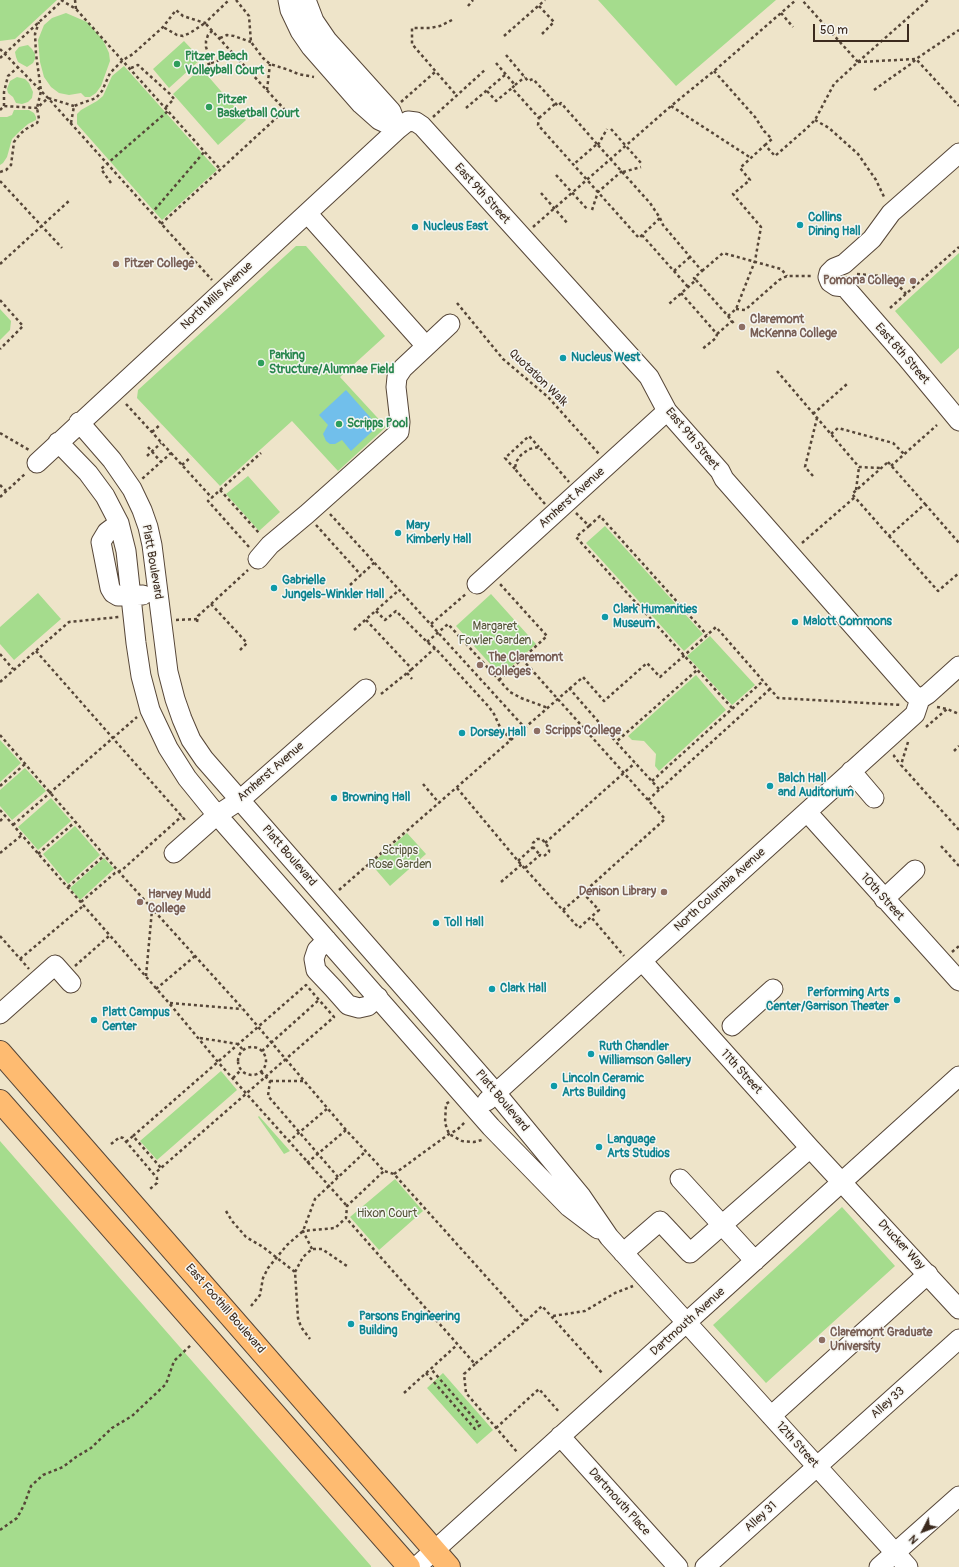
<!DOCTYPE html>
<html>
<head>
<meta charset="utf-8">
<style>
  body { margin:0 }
  #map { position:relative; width:959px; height:1567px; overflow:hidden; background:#eee4c9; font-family:Pangolin,sans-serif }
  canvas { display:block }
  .north { position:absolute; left:903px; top:1511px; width:40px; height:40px; -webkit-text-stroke:3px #f6f6f2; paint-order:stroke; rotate:228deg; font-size:11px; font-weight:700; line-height:16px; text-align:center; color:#3b2a1e }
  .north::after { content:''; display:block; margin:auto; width:14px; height:18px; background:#3b2a1e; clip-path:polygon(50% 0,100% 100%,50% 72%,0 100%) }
  .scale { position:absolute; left:813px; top:24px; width:96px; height:18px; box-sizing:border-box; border:2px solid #3b2a1e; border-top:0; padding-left:5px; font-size:12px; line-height:14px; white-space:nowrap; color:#3b2a1e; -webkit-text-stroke:3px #f6f6f2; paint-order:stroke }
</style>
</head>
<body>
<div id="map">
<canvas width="959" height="1567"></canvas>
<div class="north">N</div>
<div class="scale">50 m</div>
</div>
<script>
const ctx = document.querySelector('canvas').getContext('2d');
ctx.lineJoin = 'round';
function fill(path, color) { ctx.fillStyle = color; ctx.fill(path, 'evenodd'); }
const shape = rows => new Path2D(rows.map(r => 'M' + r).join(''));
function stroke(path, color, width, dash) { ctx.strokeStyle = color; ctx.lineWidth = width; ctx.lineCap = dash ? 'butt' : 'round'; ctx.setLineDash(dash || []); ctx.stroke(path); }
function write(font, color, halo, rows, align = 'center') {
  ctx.font = font + ' Pangolin,sans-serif'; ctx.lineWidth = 3; ctx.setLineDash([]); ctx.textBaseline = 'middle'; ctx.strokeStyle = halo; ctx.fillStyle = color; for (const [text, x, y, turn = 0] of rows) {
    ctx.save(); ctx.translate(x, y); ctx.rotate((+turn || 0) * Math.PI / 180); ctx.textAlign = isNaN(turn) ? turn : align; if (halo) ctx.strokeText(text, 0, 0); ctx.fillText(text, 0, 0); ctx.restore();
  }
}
const green = shape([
  [0,0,57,0,15,39,0,41],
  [598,0,776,0,676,86],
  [66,13,87,22,103,40,109,53,110,61,101,86,96,93,90,97,85,97,81,93,69,95,59,93,51,87,44,77,40,62,38,40,44,25,52,18],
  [184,41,201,59,169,88,153,69],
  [28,45,32,49,35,54,35,59,33,63,27,67,18,62,16,57,15,52,19,47],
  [124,66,217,170,162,220,77,124,77,114,81,110,97,101,103,96,112,76],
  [201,68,246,120,218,145,173,94],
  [17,77,25,79,29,83,33,92,32,98,28,102,22,104,16,103,13,97,8,93,7,89,10,81],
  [14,110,29,110,34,113,36,117,36,120,28,124,20,131,12,139,7,157,3,163,0,165,0,117,7,117,12,115],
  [296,246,306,246,385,336,340,377,386,427,338,471,292,421,220,486,137,398,138,390],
  [959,253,959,348,941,364,895,311],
  [0,309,11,321,10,330,0,340],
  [248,476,280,512,259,531,226,494],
  [605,526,703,634,684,651,586,543],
  [38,593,61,619,14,660,0,644,0,627],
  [491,594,536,644,501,676,456,626],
  [710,636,755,685,732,705,687,656],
  [696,675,726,710,659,771,655,766,656,754,644,741,632,740,628,736],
  [0,740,21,763,0,782],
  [25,768,46,791,12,820,0,806,0,790],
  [51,798,71,821,38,850,18,827],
  [75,826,100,855,68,884,43,854],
  [407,833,426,854,390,886,371,864],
  [104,858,114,869,80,900,70,888],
  [221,1071,237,1090,157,1160,140,1141],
  [259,1116,290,1151,284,1154,258,1117],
  [0,1141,371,1566,371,1567,0,1567],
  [395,1179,423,1211,379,1250,350,1217],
  [842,1207,895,1266,766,1383,713,1325],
  [443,1373,493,1430,477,1444,427,1388]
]);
const water = shape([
  [346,390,378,426,351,451,342,440,335,444,330,444,326,441,323,434,328,425,319,415]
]);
const path = shape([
  [61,0,76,9,221,170],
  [75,0,76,9],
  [236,0,249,16,251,42,263,58,270,64,289,70,298,74,314,77],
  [468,6,473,0],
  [539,6,554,22,542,34],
  [781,13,793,27],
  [452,20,440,26,430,28,412,28,412,44,457,96],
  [504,36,545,0],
  [220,38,227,35,234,36,251,42],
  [0,49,48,98,212,280],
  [506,55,528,81,533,79,558,106,561,103,597,144],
  [0,58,63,0],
  [858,62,916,59,959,106],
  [858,62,928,0],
  [211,63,235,55],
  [496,63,515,85,512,88,539,118,538,125,639,238,660,218,650,203,597,144,574,164],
  [202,67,211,63,206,47,206,41,208,35,213,30],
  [131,68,138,65,170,94,174,99,165,108],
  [714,71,755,117,764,131,772,139,765,145],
  [515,85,525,77],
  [267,90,270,64],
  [874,90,912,63,916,59,959,30],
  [487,91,496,101,512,88],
  [401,102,435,72],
  [4,106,4,92,8,76,18,67],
  [671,106,751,158],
  [466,108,506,74],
  [0,110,4,106,37,108,48,98,74,106],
  [433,117,486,69],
  [539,118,555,104],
  [815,120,829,128,858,154,876,180,885,199],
  [71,123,74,106,96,98,102,91,110,73,123,60,133,54,163,27,176,10,183,16,205,23,229,0],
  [611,129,641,163],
  [598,145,607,129],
  [0,172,6,170,11,165,14,142,20,134,26,129,37,123,39,119,37,108,41,91,36,54,35,34,39,22],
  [623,172,641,167],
  [556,175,588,210],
  [0,181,62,248],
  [111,183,101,169,168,111],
  [541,193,568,224],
  [592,210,598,192,622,171],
  [151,214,205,151],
  [660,218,663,225,702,271,694,278,696,280,669,304],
  [161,224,285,110,205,23,190,33,183,36,177,35,163,27],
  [533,227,671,106,714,71,796,0],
  [642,235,688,287],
  [0,264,70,200],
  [674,271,690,257],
  [702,271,723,253,781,269,787,276],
  [857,274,891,277,906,294],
  [696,280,728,316,736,309,755,261,761,227,733,194,750,180,740,168,765,145,775,156,807,128,815,120,834,84,858,62,802,0],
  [681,293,717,334,716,338,701,350],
  [0,300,23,326,0,349],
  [457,303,503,359,548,397,599,454],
  [890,308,959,247],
  [736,309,745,310,779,280,787,276,813,276],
  [728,316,735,325],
  [717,334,732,321],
  [777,371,859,467,882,468],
  [126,404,171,453,142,479],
  [813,414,847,384],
  [152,432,161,424],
  [0,433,29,450],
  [831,434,838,428,893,443,904,454],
  [148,447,161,462],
  [171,453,212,498],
  [147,456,161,443],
  [888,462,925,504,889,536,852,494,888,462],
  [182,465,191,457],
  [891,466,937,425],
  [515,469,505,458,529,436,539,447],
  [813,476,805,467,817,418],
  [0,485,6,491],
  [220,490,259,533],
  [856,490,859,467],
  [0,497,26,473],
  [545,504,515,469,516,462,521,455,529,449,539,447,569,482],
  [925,504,959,543],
  [576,513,589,526,576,537,733,709],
  [330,514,525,728],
  [316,525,361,575],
  [589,526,600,516,707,635],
  [889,536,938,591,959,573],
  [802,543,855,497],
  [249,547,208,501,261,453],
  [350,585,375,562],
  [211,604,247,643,239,651],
  [376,611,385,620,396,611,427,642,435,648,489,707,494,714,500,727,511,740],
  [176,620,198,619],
  [366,620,412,669,435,648],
  [197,622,198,616,248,570],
  [431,624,467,593],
  [354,630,399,590],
  [427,642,448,624,510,692,521,698,548,708],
  [36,651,186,821],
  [0,654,13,669],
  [522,659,665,819,583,893,599,910,591,917],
  [407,673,412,679],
  [499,680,547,636,500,584],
  [0,682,69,622,119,617],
  [569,688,616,742],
  [381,694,412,669],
  [937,707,947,709,959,714],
  [926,727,947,709],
  [0,735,119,872,243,1009,346,1130,384,1171,394,1174,526,1321,475,1364,346,1218],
  [908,742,901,765,959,830],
  [954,751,959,746],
  [895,755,894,756,900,764],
  [652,781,763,681],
  [423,784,439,803],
  [0,786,25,764],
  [457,788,518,861,579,928,591,917,624,956],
  [659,789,616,742,697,670],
  [648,800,770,689],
  [0,810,169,1003,218,1062,347,1206],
  [0,821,5,816],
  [13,825,137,717],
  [545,843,635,763],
  [941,846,959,866],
  [0,853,22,835],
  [38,854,75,822],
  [518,861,533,847],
  [525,868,540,855,544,856,549,852,549,848,542,839,537,839,533,843,533,847,540,855],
  [501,882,522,864],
  [68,887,105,855],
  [339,890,583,677,604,701,647,663,660,677,716,627,778,698,902,705],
  [81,902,115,873,122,870,182,816],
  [563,910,583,893],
  [0,936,29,969],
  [952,952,959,946],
  [20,959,83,906],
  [75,966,109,936],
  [146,976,152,910],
  [156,989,195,956],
  [170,1003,242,1009],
  [200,1038,238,1044,243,1050],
  '238 1061a14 14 0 1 1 28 0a14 14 0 1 1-28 0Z',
  [262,1051,320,999],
  [261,1072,270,1081,268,1096,338,1177],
  [233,1078,241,1070],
  [270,1081,304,1081],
  [449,1102,446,1104,445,1123,449,1134,462,1141,474,1142,482,1140],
  [133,1136,306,985,334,1017,161,1168],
  [126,1142,133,1136,161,1168,154,1174],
  [288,1142,328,1108],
  [111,1144,120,1137,123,1138,157,1178,157,1183,150,1189],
  [307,1163,346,1130],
  [394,1174,449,1134,457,1130,466,1121],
  [226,1211,232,1221,246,1237,263,1247,295,1272,298,1318,301,1327,310,1339],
  [312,1249,303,1231,335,1228,346,1218,347,1206,384,1171],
  [295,1272,303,1257,312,1249,322,1249,347,1266],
  [251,1306,260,1295,263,1278,268,1268,287,1245,303,1231,315,1199,366,1151],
  [553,1316,585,1311,615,1293,633,1286],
  [526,1321,542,1306,603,1374],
  [475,1364,464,1374,466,1393,517,1452],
  [426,1373,475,1429,480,1425,431,1369],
  [404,1393,457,1345],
  [496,1428,539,1389,560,1413],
  [0,1530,17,1518,24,1505,31,1486,43,1475,63,1467,76,1457,91,1448,112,1428,132,1416,166,1384,174,1361,192,1344]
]);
const minor = shape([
  [288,0,290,10,300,31,311,47,361,104,379,120,398,129],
  [306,0,314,21,327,40,391,111,398,129],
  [307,213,426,346],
  [845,287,836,286,830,282,828,277,829,273,834,268,844,264,872,239,891,213,959,153],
  [845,287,906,357,959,421],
  [79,422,112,460,132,489,142,510,148,527,152,545,168,672,175,699,182,719,191,740,204,759,496,1093,581,1196,609,1237,908,1567],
  [58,442,88,473,105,496,119,523,126,551,136,643,141,676,150,710,168,748,187,778,217,815,491,1127,569,1207,598,1229],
  [37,463,398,129,408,121,416,122,422,126,649,377,667,411,720,471,724,479,913,694,920,699],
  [119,523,107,532,101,542,110,588,113,593,118,596,143,595],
  [258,559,270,545,307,514,399,432,400,422,396,387,397,377,403,368,450,324],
  [477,584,667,411],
  [851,771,874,798],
  [807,812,959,981],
  [174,853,217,815,240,800,366,689],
  [884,899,915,870],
  [327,940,317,950,314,959,316,970,333,988,348,1005,359,1008,368,1006,378,997],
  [642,961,810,1148,959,1309],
  [0,1014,55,965,71,983],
  [732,1026,773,989],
  [487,1101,915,714,920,699,928,694,959,666],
  [680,1179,755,1261],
  [623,1253,660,1221,690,1253,810,1148],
  [771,1416,928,1274],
  [560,1436,678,1567],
  [416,1567,959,1076],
  [705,1567,959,1339],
  [879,1567,959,1496]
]);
const major = shape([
  [0,1052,449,1567],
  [0,1101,409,1567]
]);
const markers = [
  [177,64,4,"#2e9e5b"],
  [209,107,4,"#2e9e5b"],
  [800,225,4,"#0f9aa8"],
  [415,227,4,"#0f9aa8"],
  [116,264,4,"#8d6e63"],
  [913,281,4,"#8d6e63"],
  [742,327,4,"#8d6e63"],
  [563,358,4,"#0f9aa8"],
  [261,363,4,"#2e9e5b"],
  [339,424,4,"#2e9e5b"],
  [398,533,4,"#0f9aa8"],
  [274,588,4,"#0f9aa8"],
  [605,617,4,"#0f9aa8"],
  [795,622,4,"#0f9aa8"],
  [480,665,4,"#8d6e63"],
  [537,731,4,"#8d6e63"],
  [462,733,4,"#0f9aa8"],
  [770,786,4,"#0f9aa8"],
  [334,798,4,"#0f9aa8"],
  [664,892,4,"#8d6e63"],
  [140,902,4,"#8d6e63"],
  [436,923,4,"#0f9aa8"],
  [492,989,4,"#0f9aa8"],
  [897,1000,4,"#0f9aa8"],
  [94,1020,4,"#0f9aa8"],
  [591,1054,4,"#0f9aa8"],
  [554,1086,4,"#0f9aa8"],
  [599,1147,4,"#0f9aa8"],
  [351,1324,4,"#0f9aa8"],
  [822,1340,4,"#8d6e63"]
];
const leisureNames = [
  ["Pitzer Beach",185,57],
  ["Volleyball Court",185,71],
  ["Pitzer",217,100],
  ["Basketball Court",217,114],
  ["Parking",269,356],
  ["Structure/Alumnae Field",269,370],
  ["Scripps Pool",347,424]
];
const streetNames = [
  ["East 9th Street",482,194,48],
  ["North Mills Avenue",217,296,-43],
  ["East 8th Street",902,354,49],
  ["Quotation Walk",538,378,44],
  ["East 9th Street",692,439,50],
  ["Amherst Avenue",572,498,-42],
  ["Platt Boulevard",152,562,80],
  ["Amherst Avenue",271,772,-41],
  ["Platt Boulevard",289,856,49],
  ["North Columbia Avenue",720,890,-42],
  ["10th Street",882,897,48],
  ["11th Street",741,1072,48],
  ["Platt Boulevard",502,1101,50],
  ["Drucker Way",901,1245,47],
  ["East Foothill Boulevard",225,1309,49],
  ["Dartmouth Avenue",688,1322,-42],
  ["Alley 33",888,1403,-42],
  ["12th Street",797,1445,48],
  ["Dartmouth Place",619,1502,48],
  ["Alley 31",761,1517,-42]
];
const cultureNames = [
  ["Collins",808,218],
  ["Dining Hall",808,232],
  ["Nucleus East",423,227],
  ["Nucleus West",571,358],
  ["Mary",406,526],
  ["Kimberly Hall",406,540],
  ["Gabrielle",282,581],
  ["Jungels-Winkler Hall",282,595],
  ["Clark Humanities",613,610],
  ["Museum",613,624],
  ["Malott Commons",803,622],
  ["Dorsey Hall",470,733],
  ["Balch Hall",778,779],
  ["and Auditorium",778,793],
  ["Browning Hall",342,798],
  ["Toll Hall",444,923],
  ["Clark Hall",500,989],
  ["Performing Arts",889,993,"right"],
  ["Center/Garrison Theater",889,1007,"right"],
  ["Platt Campus",102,1013],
  ["Center",102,1027],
  ["Ruth Chandler",599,1047],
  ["Williamson Gallery",599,1061],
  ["Lincoln Ceramic",562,1079],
  ["Arts Building",562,1093],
  ["Language",607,1140],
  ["Arts Studios",607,1154],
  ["Parsons Engineering",359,1317],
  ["Building",359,1331]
];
const educationNames = [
  ["Pitzer College",124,264],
  ["Pomona College",905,281,"right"],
  ["Claremont",750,320],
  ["McKenna College",750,334],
  ["The Claremont",488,658],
  ["Colleges",488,672],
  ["Scripps College",545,731],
  ["Denison Library",656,892,"right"],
  ["Harvey Mudd",148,895],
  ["College",148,909],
  ["Claremont Graduate",830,1333],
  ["University",830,1347]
];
const parkNames = [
  ["Margaret",495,627],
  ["Fowler Garden",495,641],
  ["Scripps",400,851],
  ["Rose Garden",400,865],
  ["Hixon Court",387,1214]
];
fill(green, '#a5dc8d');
fill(water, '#71bfeb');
stroke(minor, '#564638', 21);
stroke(major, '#564638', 24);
stroke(path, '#564638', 2.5, [3, 3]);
stroke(minor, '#fff', 19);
stroke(major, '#febb71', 22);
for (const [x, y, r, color] of markers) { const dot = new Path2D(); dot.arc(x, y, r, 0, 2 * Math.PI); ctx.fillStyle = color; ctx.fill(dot); stroke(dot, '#f6f6f2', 1.5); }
write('bold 12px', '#27864d', '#f6f6f2', leisureNames, 'left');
write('12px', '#3b2a1e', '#f6f6f2', streetNames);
write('bold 12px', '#0d838f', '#f6f6f2', cultureNames, 'left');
write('bold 12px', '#785e54', '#f6f6f2', educationNames, 'left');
write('12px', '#56563a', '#f6f6f2', parkNames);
</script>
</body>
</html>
